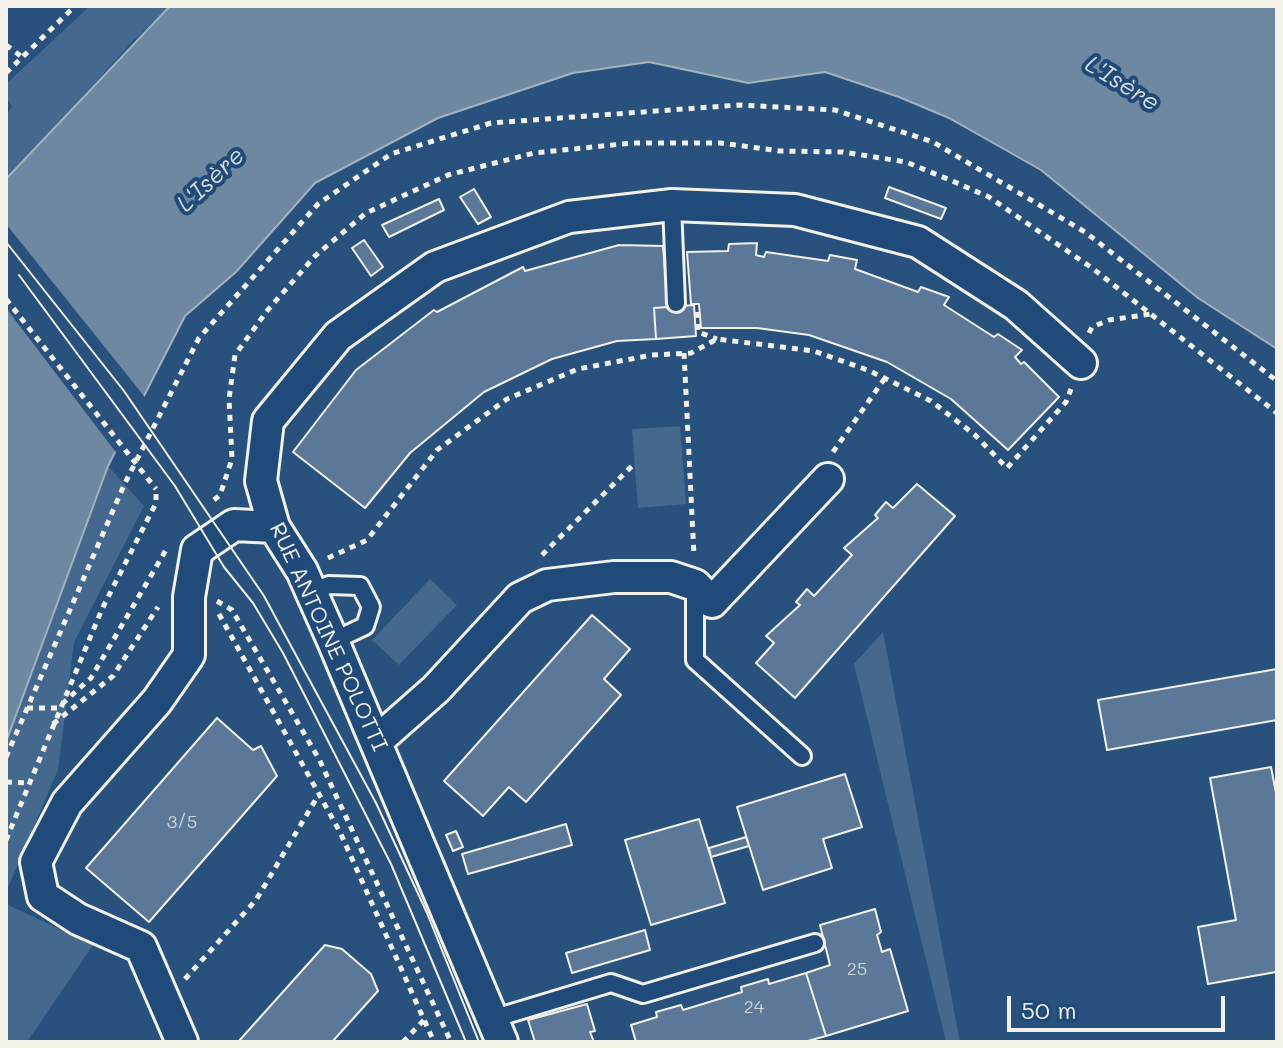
<!DOCTYPE html>
<html>
<head>
<meta charset="utf-8">
<style>
  body { margin:0 }
  #map { position:relative; width:1283px; height:1048px; overflow:hidden; background:#28517e; font-family:Mali,sans-serif }
  canvas { display:block }
  .frame { position:absolute; inset:0; border:8px solid #f4f1e8; pointer-events:none }
  .scale { position:absolute; left:1007px; top:996px; width:218px; height:36px; box-sizing:border-box; border:4px solid #f4f1e8; border-top:0; padding-left:10px; font-size:24px; line-height:28px; white-space:nowrap; color:#f4f1e8; -webkit-text-stroke:6px #1f4a7a; paint-order:stroke }
</style>
</head>
<body>
<div id="map">
<canvas width="1283" height="1048"></canvas>
<div class="frame"></div>
<div class="scale">50 m</div>
</div>
<script>
const ctx = document.querySelector('canvas').getContext('2d');
ctx.lineJoin = 'round';
function fill(path, color) { ctx.fillStyle = color; ctx.fill(path, 'evenodd'); }
const shape = rows => new Path2D(rows.map(r => 'M' + r).join(''));
function stroke(path, color, width, dash) { ctx.strokeStyle = color; ctx.lineWidth = width; ctx.lineCap = dash ? 'butt' : 'round'; ctx.setLineDash(dash || []); ctx.stroke(path); }
function write(font, color, halo, rows, align = 'center') {
  ctx.font = font + ' Mali,sans-serif'; ctx.lineWidth = 8; ctx.setLineDash([]); ctx.textBaseline = 'middle'; ctx.strokeStyle = halo; ctx.fillStyle = color; for (const [text, x, y, turn = 0] of rows) {
    ctx.save(); ctx.translate(x, y); ctx.rotate((+turn || 0) * Math.PI / 180); ctx.textAlign = isNaN(turn) ? turn : align; if (halo) ctx.strokeText(text, 0, 0); ctx.fillText(text, 0, 0); ctx.restore();
  }
}
const green = shape([
  [90,6,170,6,132,42,6,181,6,117,12,106,6,98,6,84],
  [680,426,686,504,638,508,632,429],
  [108,466,144,506,74,642,58,770,6,892,6,742],
  [430,579,457,605,399,665,372,640],
  [883,632,960,1042,946,1042,854,664],
  [6,904,93,945,27,1042,6,1042]
]);
const water = shape([
  [170,6,1277,6,1277,349,1198,298,1041,170,949,118,899,97,825,72,748,83,649,62,573,73,438,118,315,183,236,272,185,316,108,466,6,742,6,179,170,6]
]);
const pier = shape([
  [6,224,148,401,118,455,6,308]
]);
const building = shape([
  [889,187,946,208,941,219,885,198,889,187],
  [474,189,491,217,478,224,460,197,474,189],
  [439,199,444,210,389,237,382,225,439,199],
  [364,240,383,267,371,276,352,248,364,240],
  [757,243,756,255,764,257,766,252,828,261,830,255,857,260,855,269,918,292,921,287,949,297,944,305,994,337,998,334,1022,350,1015,357,1021,364,1024,362,1059,397,1008,450,951,399,887,362,809,335,757,328,701,328,699,304,691,304,687,252,728,251,729,244,757,243],
  [619,245,663,246,668,307,654,308,656,339,617,341,552,359,484,392,410,453,365,508,293,452,356,370,434,310,437,312,523,267,525,271,619,245],
  [694,305,696,336,656,339,654,308,694,305],
  [917,484,955,516,795,698,756,663,774,643,766,636,800,605,796,602,807,589,814,596,852,555,844,548,878,518,875,515,886,502,893,508,917,484],
  [592,615,630,649,604,679,621,695,526,802,509,787,483,816,444,781,592,615],
  [1277,669,1277,720,1107,750,1098,700,1277,669],
  [217,718,253,750,261,746,277,776,149,922,86,868,217,718],
  [1271,767,1277,798,1277,979,1276,972,1208,984,1198,927,1236,920,1210,778,1271,767],
  [845,774,862,827,823,839,832,868,763,890,737,807,845,774],
  [699,819,725,903,651,925,625,840,699,819],
  [566,824,572,845,468,874,462,854,566,824],
  [456,831,463,847,453,851,446,835,456,831],
  [746,837,749,846,711,857,709,848,746,837],
  [875,909,881,932,877,935,882,952,890,949,908,1011,826,1036,806,973,830,965,820,925,875,909],
  [645,930,650,950,572,973,566,953,645,930],
  [325,945,342,949,371,974,378,991,332,1042,238,1042,325,945],
  [806,973,826,1036,804,1042,636,1042,631,1025,657,1017,656,1012,681,1005,683,1010,742,992,741,987,768,979,769,984,806,973],
  [587,1004,595,1031,590,1032,594,1042,535,1042,528,1020,587,1004]
]);
const path = shape([
  [6,45,22,57],
  [6,73,75,6],
  [697,312,698,332,717,339],
  [1089,333,1092,327,1109,320,1151,314],
  [684,353,694,556],
  [833,452,885,378],
  [214,500,220,495,232,459,229,399,235,355,267,311,315,256,366,213,448,175,534,153,632,143,721,143,780,151,843,152,906,162,950,180,989,197,1092,268,1277,413],
  [542,555,635,463],
  [328,558,367,540,437,450,507,399,578,369,652,355,691,353,717,339,814,351,870,371,931,401,975,435,1007,468,1066,402,1071,389],
  [217,601,232,610,319,759,451,1042],
  [219,614,340,832,434,1042],
  [62,704,91,678,166,550],
  [27,708,61,708],
  [53,724,113,676,158,607],
  [6,757,125,483,199,338,318,204,391,154,491,123,739,105,835,110,933,142,1085,232,1277,381],
  [6,782,30,783],
  [6,840,102,609,156,503,156,489],
  [185,979,256,900,319,794],
  [403,1042,424,1020]
]);
const lane = shape([
  [672,205,676,303],
  [695,586,695,660,802,756],
  [311,592,329,585,360,586,371,607,365,626,333,641],
  [492,1019,611,983,643,994,815,943]
]);
const street = shape([
  [377,741,436,689,520,598,547,585,614,577,671,577,695,585,712,602,828,479],
  [182,1042,141,947,78,919,43,896,36,862,67,803,157,701,189,655,189,597,197,550,234,525,274,527],
  [502,1042,333,641,302,571,274,527,261,481,268,421,338,336,435,267,569,217,672,205,795,210,918,242,1016,305,1081,363]
]);
const tram = shape([
  [6,242,124,391,264,596,376,803,427,913,479,1042],
  [19,275,175,486,224,567,253,603,283,653,391,864,466,1042]
]);
const pathBridge = shape([
  [6,299,156,489]
]);
const numberNames = [
  ["3/5",182,822],
  ["25",857,969],
  ["24",754,1007]
];
const streetNames = [
  ["RUE ANTOINE POLOTTI",328,637,65]
];
const waterNames = [
  ["L'Isère",1122,84,32],
  ["L'Isère",211,180,-43]
];
fill(green, '#45688e');
fill(water, '#6e88a2');
stroke(water, '#a4b2be', 2);
fill(pier, '#28517e');
fill(building, '#5b7899');
stroke(building, '#f4f1e8', 2);
stroke(lane, '#f4f1e8', 22);
stroke(street, '#f4f1e8', 36);
stroke(path, '#f4f1e8', 5, [6, 6]);
stroke(lane, '#1f4a7a', 16);
stroke(street, '#1f4a7a', 30);
stroke(tram, '#f4f1e8', 2);
stroke(pathBridge, '#f4f1e8', 5, [6, 6]);
write('18px', '#ced3d4', null, numberNames);
write('22px', '#f4f1e8', '#1f4a7a', streetNames);
write('italic 24px', '#d9dcda', '#1f4a7a', waterNames);
</script>
</body>
</html>
